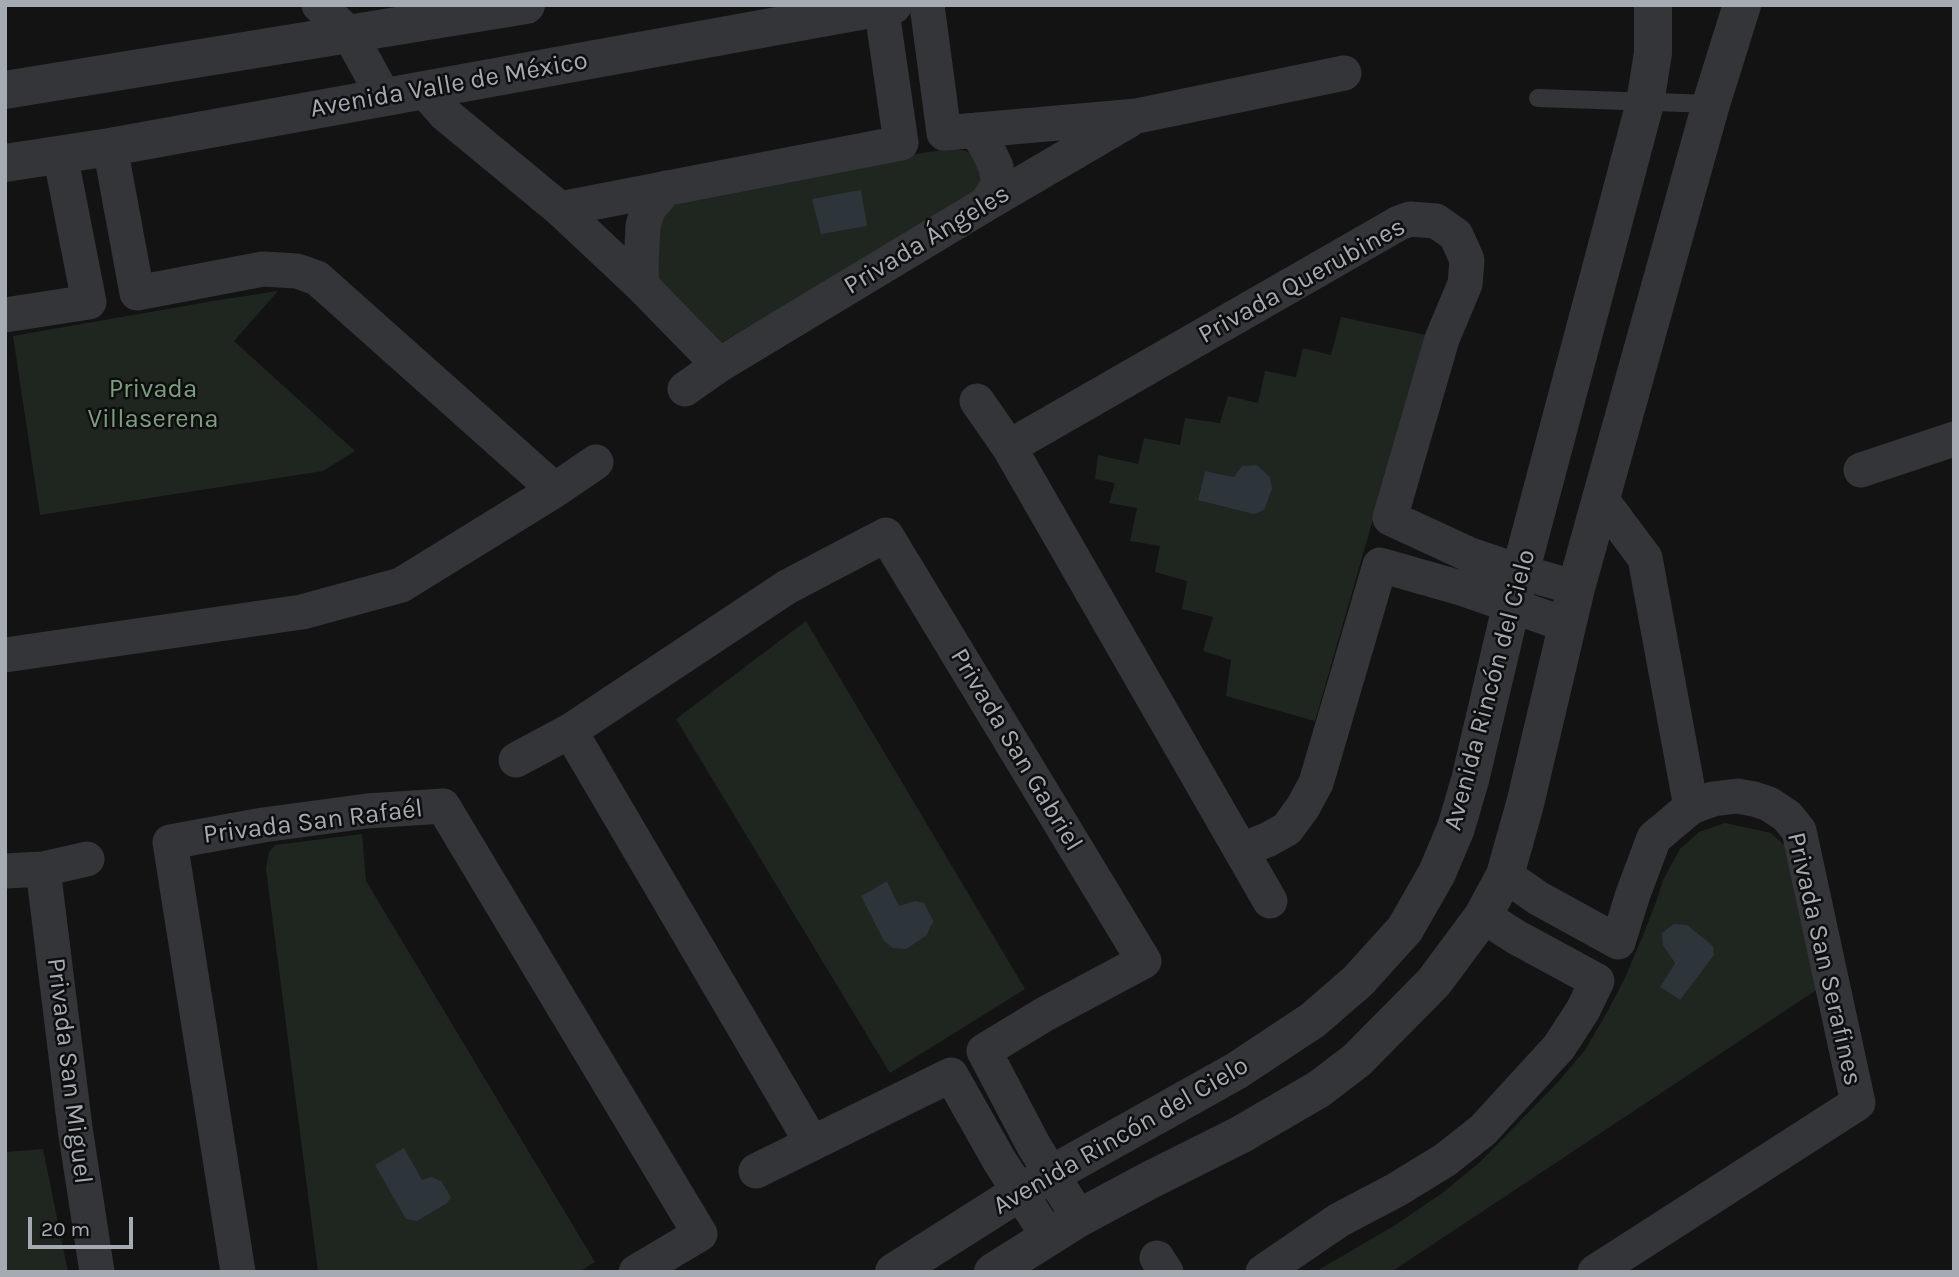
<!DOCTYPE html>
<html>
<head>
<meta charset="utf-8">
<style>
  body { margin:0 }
  #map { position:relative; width:1959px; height:1277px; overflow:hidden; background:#131314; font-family:Karla,sans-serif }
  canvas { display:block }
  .frame { position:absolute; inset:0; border:7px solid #a5aab3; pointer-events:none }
  .scale { position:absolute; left:28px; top:1217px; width:105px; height:32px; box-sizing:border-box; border:4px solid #a5aab3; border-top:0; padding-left:9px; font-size:21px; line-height:24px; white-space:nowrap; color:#a5aab3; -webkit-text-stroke:5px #0e0e0f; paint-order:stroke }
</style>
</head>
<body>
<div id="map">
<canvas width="1959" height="1277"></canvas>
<div class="frame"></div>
<div class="scale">20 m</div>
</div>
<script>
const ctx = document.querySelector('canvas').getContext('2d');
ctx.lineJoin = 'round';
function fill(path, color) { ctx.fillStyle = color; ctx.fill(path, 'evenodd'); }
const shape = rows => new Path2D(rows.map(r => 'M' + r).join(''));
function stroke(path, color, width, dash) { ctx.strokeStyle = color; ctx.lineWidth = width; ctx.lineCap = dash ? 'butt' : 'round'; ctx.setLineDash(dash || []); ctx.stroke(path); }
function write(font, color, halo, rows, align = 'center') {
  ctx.font = font + ' Karla,sans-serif'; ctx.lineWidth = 5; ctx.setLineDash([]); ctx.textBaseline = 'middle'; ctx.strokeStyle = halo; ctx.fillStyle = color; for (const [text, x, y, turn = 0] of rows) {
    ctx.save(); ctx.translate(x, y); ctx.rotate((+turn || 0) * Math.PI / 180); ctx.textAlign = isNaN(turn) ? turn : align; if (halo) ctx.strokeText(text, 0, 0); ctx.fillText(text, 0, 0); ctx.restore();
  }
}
const green = shape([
  [953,148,966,151,977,158,986,190,712,348,640,278,650,201,691,191],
  [278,291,234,341,355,451,323,471,40,515,13,336,213,301],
  [1341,317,1426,335,1315,721,1226,696,1231,660,1203,651,1213,617,1182,609,1187,581,1155,572,1160,546,1130,541,1137,508,1109,503,1115,483,1095,479,1098,455,1138,464,1144,438,1180,445,1185,418,1220,423,1228,396,1258,403,1265,371,1296,377,1303,348,1331,355],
  [1257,465,1270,477,1198,500,1205,471,1234,477],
  [806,621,1025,989,890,1073,676,719],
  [887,881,899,906,928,913,934,922,930,927,861,896],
  [1725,823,1771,833,1796,856,1818,989,1391,1272,1315,1272,1397,1224,1445,1191,1479,1163,1559,1081,1585,1050,1605,1016,1624,980,1642,938,1656,902,1663,880,1680,849,1699,832],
  [1675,963,1680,1000,1660,987],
  [362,834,366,881,595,1262,579,1272,318,1272,266,869,269,852,275,845],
  [403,1149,404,1149,422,1181,375,1166],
  [43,1149,68,1272,5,1272,5,1152]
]);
const water = shape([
  [861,190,867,226,821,234,812,199],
  [1257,465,1270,477,1272,489,1264,510,1254,514,1198,500,1205,471,1234,477,1242,466],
  [887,881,899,906,915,901,924,903,934,922,930,927,927,935,906,949,893,948,884,941,861,896],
  [1674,924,1687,925,1713,946,1714,955,1680,1000,1660,987,1675,963,1663,945,1662,933],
  [404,1148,422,1180,431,1177,441,1181,451,1197,447,1203,417,1221,406,1219,375,1165]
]);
const service = shape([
  [1538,98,1711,104]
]);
const minor = shape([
  [319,5,350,35,384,97],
  [927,5,944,133,1137,116,1344,73],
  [424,90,445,114,560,209,642,286,719,365],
  [976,130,988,150,996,167,999,184,986,204],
  [110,147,137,293,263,269,297,271,317,278,555,490],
  [560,209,901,143,881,5],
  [642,286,641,265,643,226,648,209,666,188],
  [5,315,89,302,60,154],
  [685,389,719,365,986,204,1128,121],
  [977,401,1009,447,1270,901],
  [1009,447,1399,223,1410,219,1436,221,1456,235,1467,260,1465,284,1442,339,1390,518,1468,554,1521,572,1576,588],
  [1861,470,1954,439],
  [1601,499,1645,558,1691,807],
  [5,655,302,612,401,585,555,490,596,462],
  [570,731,812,1143],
  [516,760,570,731,787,587,886,535,1144,961,1045,1014,984,1051,1034,1146,1079,1218],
  [1241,850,1267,840,1287,829,1303,807,1316,783,1380,565,1464,589,1567,625],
  [43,869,87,859],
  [5,871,43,869,75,1128,97,1272],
  [1505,875,1538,898,1618,942,1633,894,1654,838,1691,807,1713,799,1737,796,1754,799,1769,804,1787,816,1799,831,1858,1103,1595,1272],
  [756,1171,951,1075,999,1160,1048,1236],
  [1157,1258,1166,1272],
  [238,1272,170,842,263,825,367,811,443,806,700,1234,636,1272],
  [1263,1272,1339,1220,1396,1190,1445,1160,1483,1130,1559,1047,1583,1010,1597,981,1516,937,1483,916]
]);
const tertiary = shape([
  [5,90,526,5],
  [5,163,110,147,893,5],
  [894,1272,1020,1192,1236,1071,1313,1020,1358,981,1405,929,1437,873,1456,828,1470,780,1511,607,1645,103,1653,53,1653,5],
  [993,1272,1079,1218,1148,1181,1240,1135,1319,1089,1357,1060,1434,982,1483,916,1505,875,1525,804,1576,588,1711,104,1742,5]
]);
const streetNames = [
  ["Avenida Valle de México",449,85,-10],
  ["Privada Ángeles",927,240,-31],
  ["Privada Querubines",1302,281,-29],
  ["Avenida Rincón del Cielo",1490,690,-75],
  ["Privada San Gabriel",1016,750,59],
  ["Privada San Rafaél",313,822,-7],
  ["Privada San Serafines",1824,959,77],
  ["Privada San Miguel",69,1071,83],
  ["Avenida Rincón del Cielo",1121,1136,-30]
];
const parkNames = [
  ["Privada",153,390],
  ["Villaserena",153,420]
];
fill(green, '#1f2620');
fill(water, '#2d353b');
stroke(service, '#343539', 18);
stroke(minor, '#343539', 35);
stroke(tertiary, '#343539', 38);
write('26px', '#a5aab3', '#0e0e0f', streetNames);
write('26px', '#7e9d7f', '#0e0e0f', parkNames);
</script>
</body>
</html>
